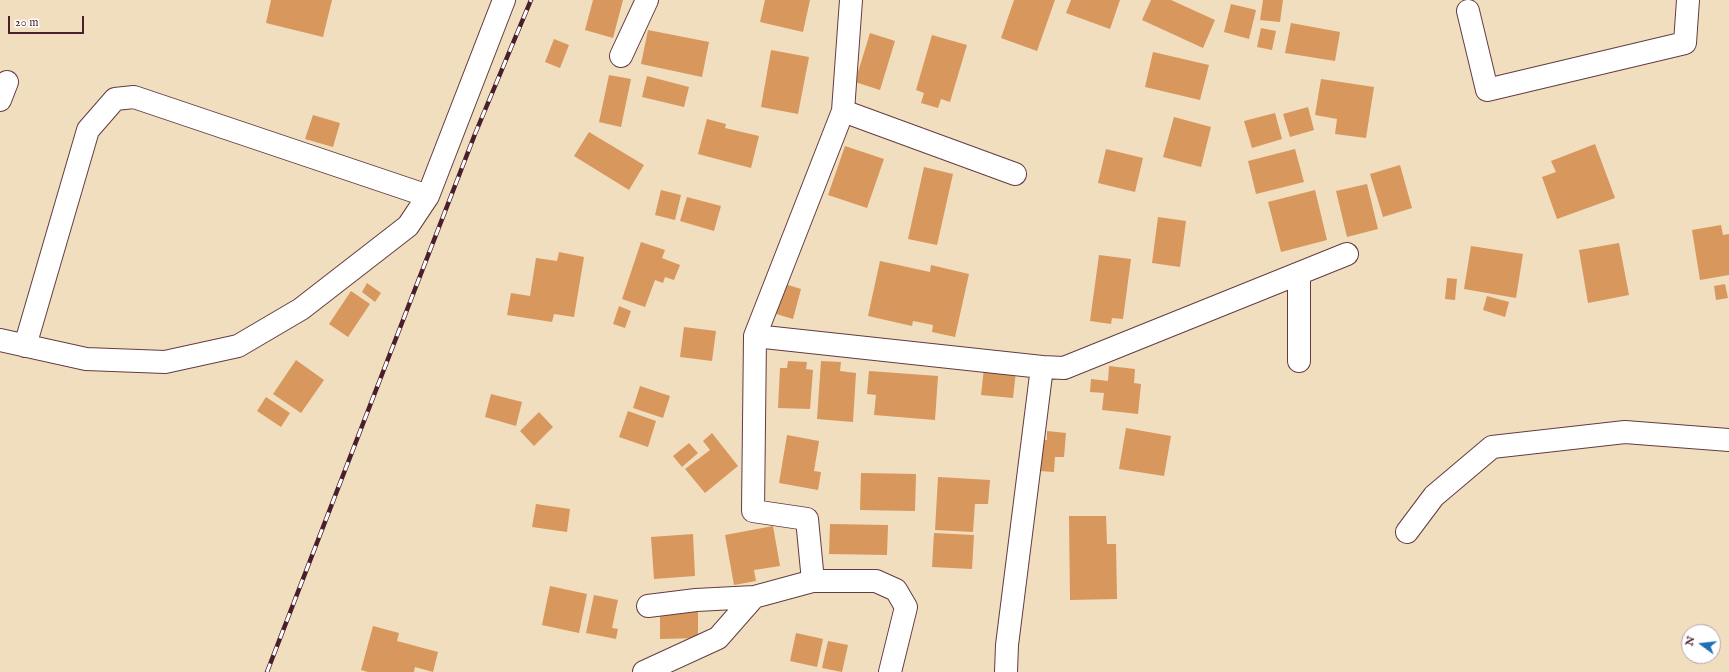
<!DOCTYPE html>
<html>
<head>
<meta charset="utf-8">
<style>
  body { margin:0 }
  #map { position:relative; width:1729px; height:672px; overflow:hidden; background:#f1debf; font-family:"IM FELL English",serif }
  canvas { display:block }
  .north { position:absolute; left:1681px; top:624px; width:40px; height:40px; box-sizing:border-box; background:#fff; border:1px solid #b7a5aa; border-radius:50%; rotate:285deg; font-size:11px; font-weight:700; line-height:16px; text-align:center; color:#4a1f2b }
  .north::after { content:''; display:block; margin:auto; width:14px; height:18px; background:#1f6fb2; clip-path:polygon(50% 0,100% 100%,50% 72%,0 100%) }
  .scale { position:absolute; left:8px; top:16px; width:76px; height:18px; box-sizing:border-box; border:2px solid #4a1f2b; border-top:0; padding-left:5px; font-size:12px; line-height:14px; white-space:nowrap; color:#4a1f2b; -webkit-text-stroke:3px #fff; paint-order:stroke }
</style>
</head>
<body>
<div id="map">
<canvas width="1729" height="672"></canvas>
<div class="north">N</div>
<div class="scale">20 m</div>
</div>
<script>
const ctx = document.querySelector('canvas').getContext('2d');
ctx.lineJoin = 'round';
function fill(path, color) { ctx.fillStyle = color; ctx.fill(path, 'evenodd'); }
const shape = rows => new Path2D(rows.map(r => 'M' + r).join(''));
function stroke(path, color, width, dash) { ctx.strokeStyle = color; ctx.lineWidth = width; ctx.lineCap = dash ? 'butt' : 'round'; ctx.setLineDash(dash || []); ctx.stroke(path); }
const building = shape([
  [271,0,332,0,323,37,266,23],
  [593,0,623,0,613,38,585,30],
  [765,0,810,0,803,32,760,22],
  [1014,0,1055,0,1037,51,1001,38],
  [1071,0,1120,0,1110,29,1066,13],
  [1151,0,1171,0,1215,20,1203,48,1142,20],
  [1263,0,1283,0,1280,22,1260,20],
  [1231,4,1256,10,1249,39,1224,32],
  [1291,23,1340,32,1335,61,1285,53],
  [1261,28,1276,31,1272,50,1257,47],
  [648,30,709,42,702,77,641,64],
  [870,33,895,41,880,90,855,82],
  [932,35,967,45,950,102,941,99,938,108,921,103,924,93,916,90],
  [554,39,569,45,560,68,545,62],
  [771,50,809,57,798,114,761,107],
  [1153,52,1209,65,1200,100,1145,87],
  [609,75,631,79,621,127,599,122],
  [647,76,689,87,684,107,642,97],
  [1321,79,1374,87,1366,138,1335,134,1337,119,1315,115],
  [1308,107,1314,130,1290,137,1283,114],
  [1275,113,1282,139,1252,148,1244,121],
  [313,115,340,123,333,147,305,139],
  [1174,117,1211,127,1201,167,1163,157],
  [707,119,726,124,725,128,759,136,751,168,698,154],
  [589,132,644,165,629,190,574,156],
  [1595,144,1615,198,1557,219,1542,177,1556,172,1551,161],
  [845,146,884,159,867,208,828,195],
  [1106,149,1143,158,1135,192,1098,183],
  [1295,149,1304,182,1256,194,1248,161],
  [1400,165,1412,208,1383,217,1370,174],
  [924,167,953,174,937,245,908,239],
  [1367,184,1378,229,1347,237,1336,191],
  [661,190,681,195,675,220,655,215],
  [1315,190,1327,240,1281,252,1268,202],
  [687,197,721,206,714,231,680,221],
  [1158,217,1186,221,1180,267,1152,263],
  [1721,225,1723,235,1729,234,1729,275,1700,280,1692,230],
  [641,242,665,250,662,258,680,265,674,280,665,277,663,283,655,280,645,307,622,299],
  [1619,243,1629,295,1588,303,1579,250],
  [1471,246,1523,254,1516,298,1464,289],
  [559,252,584,257,574,317,554,314,552,322,507,315,511,293,530,296,536,258,557,261],
  [1099,255,1131,259,1123,319,1112,318,1111,324,1090,321],
  [880,261,930,272,931,265,969,274,955,337,932,332,933,325,913,321,912,326,868,316],
  [1447,278,1457,279,1455,300,1445,299],
  [367,283,381,293,375,302,362,292],
  [785,284,801,289,793,319,776,314],
  [1725,284,1728,298,1716,300,1714,286],
  [351,291,370,304,348,337,329,324],
  [1487,296,1509,302,1505,317,1483,310],
  [619,306,631,311,625,328,613,324],
  [684,327,716,331,712,361,680,357],
  [296,360,324,380,301,413,273,394],
  [788,361,807,362,806,369,813,370,810,409,778,408,780,368,787,368],
  [821,361,841,362,840,371,856,373,853,422,817,419],
  [1109,366,1135,369,1134,383,1141,384,1138,414,1102,410,1104,393,1090,392,1091,379,1108,381],
  [984,368,1016,371,1013,398,981,395],
  [869,371,938,376,935,420,874,415,876,395,867,394],
  [640,386,670,396,663,418,633,408],
  [491,394,522,402,516,426,485,417],
  [266,397,290,413,281,427,257,411],
  [628,411,656,421,648,447,619,437],
  [539,412,553,427,534,446,520,431],
  [1126,428,1171,436,1164,476,1119,469],
  [1047,431,1066,433,1064,457,1055,457,1054,472,1039,471,1041,439,1047,440],
  [712,433,738,466,705,493,685,469,710,450,703,441],
  [787,435,819,441,814,471,821,472,818,490,779,483],
  [689,443,698,453,682,467,673,456],
  [861,473,916,474,915,511,860,510],
  [938,477,990,480,988,504,975,504,973,532,935,530],
  [536,504,570,509,567,532,532,527],
  [1069,516,1106,516,1107,544,1116,544,1117,599,1070,600],
  [830,524,888,525,887,555,829,554],
  [773,526,780,566,754,570,756,581,734,585,725,535],
  [934,533,974,535,972,569,932,567],
  [693,534,695,576,654,579,651,537],
  [550,586,587,594,579,633,542,625],
  [594,595,618,600,612,628,618,629,616,639,586,633],
  [660,612,698,612,698,638,660,639],
  [373,626,399,633,397,641,438,652,433,672,415,667,414,672,368,672,361,670],
  [796,633,823,639,817,667,790,661],
  [828,641,848,645,842,672,822,668]
]);
const minor = shape([
  [851,0,843,111,755,336,753,511,807,519,813,581,876,581,896,590,906,607,890,672],
  [1468,11,1487,90,1685,43,1688,0],
  [621,56,647,0],
  [0,100,7,82],
  [843,111,1015,174],
  [1299,274,1299,361],
  [755,336,1042,367,1064,368,1347,254],
  [0,340,86,359,165,362,238,346,301,309,408,226,428,196,504,0],
  [25,346,88,130,115,99,134,97,428,196],
  [1407,532,1434,496,1492,447,1625,432,1729,440],
  [648,606,696,600,754,597],
  [644,672,718,638,754,597,813,581],
  [1006,672,1007,645,1042,367]
]);
const rail = shape([
  [267,672,393,346,475,134,531,0]
]);
fill(building, '#d7975d');
stroke(minor, '#633c41', 24);
stroke(minor, '#fff', 22);
stroke(rail, '#4a1f2b', 4.5);
stroke(rail, '#fff', 3, [9]);
</script>
</body>
</html>
